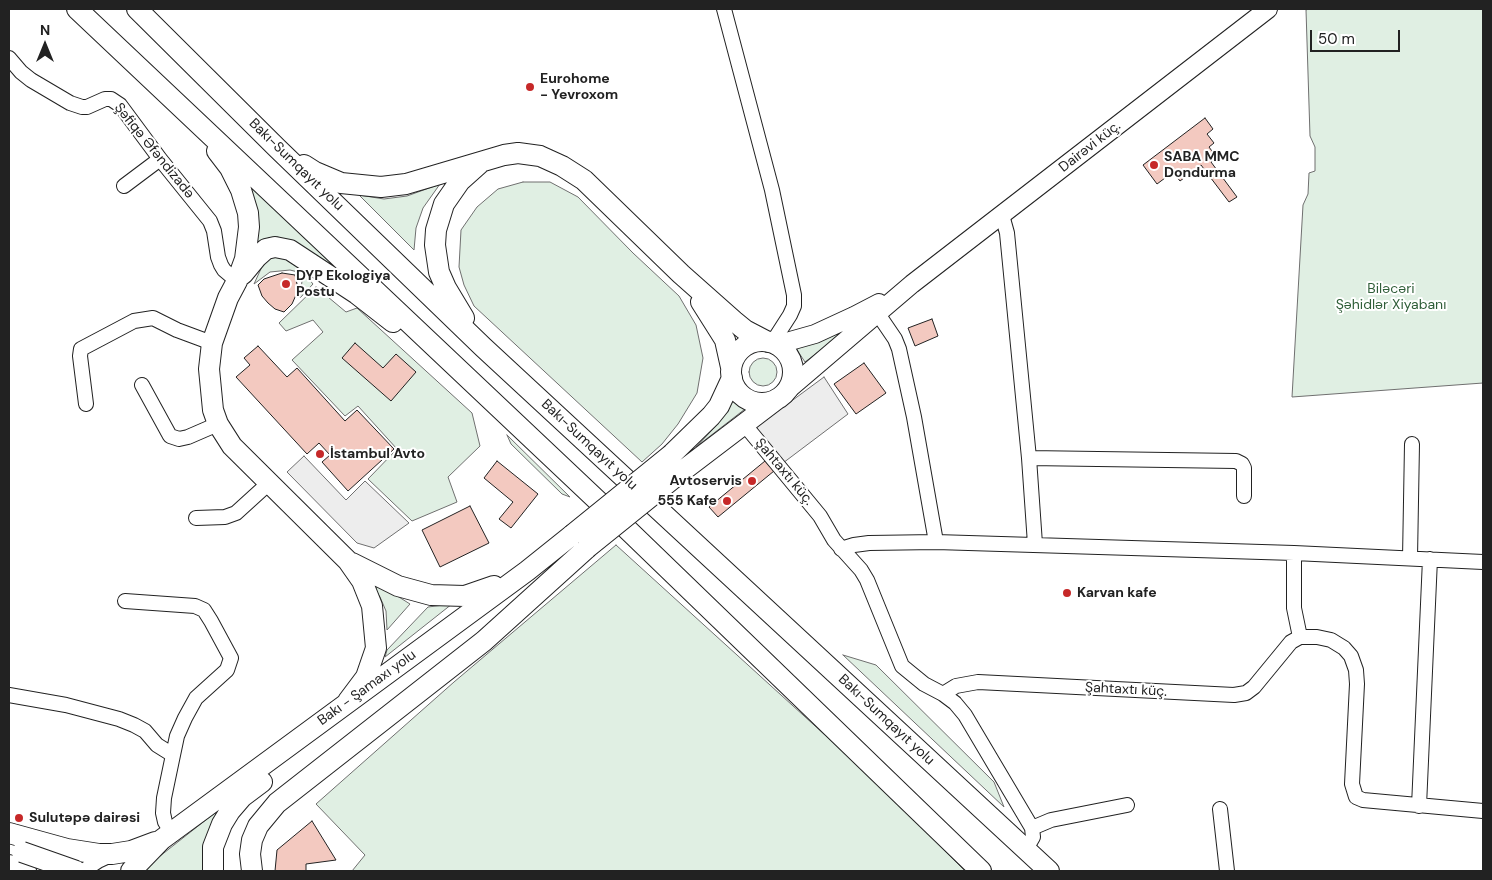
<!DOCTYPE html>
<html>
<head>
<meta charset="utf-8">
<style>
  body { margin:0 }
  #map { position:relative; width:1492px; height:880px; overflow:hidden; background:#fff; font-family:"DM Sans",sans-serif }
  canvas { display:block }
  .frame { position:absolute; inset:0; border:10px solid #222; pointer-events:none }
  .north { position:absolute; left:20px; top:20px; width:50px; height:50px; -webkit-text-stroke:4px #fff; paint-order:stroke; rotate:0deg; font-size:14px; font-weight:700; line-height:20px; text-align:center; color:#222 }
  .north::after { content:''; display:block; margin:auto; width:18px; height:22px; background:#222; clip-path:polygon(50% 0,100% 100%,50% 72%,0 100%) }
  .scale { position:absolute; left:1310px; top:30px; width:90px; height:22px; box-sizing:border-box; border:2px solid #222; border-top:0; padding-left:6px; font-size:15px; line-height:18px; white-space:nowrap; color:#222; -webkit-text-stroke:4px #fff; paint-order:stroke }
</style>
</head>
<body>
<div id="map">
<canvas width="1492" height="880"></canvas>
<div class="frame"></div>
<div class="north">N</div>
<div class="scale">50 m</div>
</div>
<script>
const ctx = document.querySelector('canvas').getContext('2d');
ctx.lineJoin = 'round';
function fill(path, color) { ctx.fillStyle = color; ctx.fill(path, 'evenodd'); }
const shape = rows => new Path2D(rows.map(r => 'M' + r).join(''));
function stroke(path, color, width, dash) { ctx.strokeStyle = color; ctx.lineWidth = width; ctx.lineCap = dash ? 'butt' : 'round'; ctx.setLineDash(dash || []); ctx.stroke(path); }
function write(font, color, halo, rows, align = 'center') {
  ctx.font = font + ' "DM Sans",sans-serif'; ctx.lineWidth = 4; ctx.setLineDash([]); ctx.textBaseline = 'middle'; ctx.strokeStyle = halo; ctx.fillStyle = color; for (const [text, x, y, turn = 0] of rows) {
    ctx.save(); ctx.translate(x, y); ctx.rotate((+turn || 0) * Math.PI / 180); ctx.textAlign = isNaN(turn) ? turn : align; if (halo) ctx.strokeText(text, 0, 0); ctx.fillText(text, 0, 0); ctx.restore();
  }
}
const green = shape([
  [1308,9,1483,9,1483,383,1292,397,1303,205,1308,194,1309,173,1315,171,1315,147,1310,136,1306,10,1308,9],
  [246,182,355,286,278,237,268,238,254,251,246,182],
  [523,182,550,182,578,197,633,253,679,296,696,325,703,358,697,393,678,424,662,444,642,462,474,306,464,285,459,267,461,230,477,207,498,189,523,182],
  [440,184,423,208,416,228,414,250,359,195,384,199,407,196,440,184],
  [274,255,291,258,313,284,300,298,302,281,298,272,290,270,270,272,254,284,265,260,274,255],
  [316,287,346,312,357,308,472,413,480,446,448,477,457,502,412,521,368,479,397,449,358,406,345,416,292,360,323,332,313,320,286,331,279,323,316,287],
  [866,316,805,362,795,347,866,316],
  '749 372a14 14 0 1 1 28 0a14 14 0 1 1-28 0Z',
  [732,392,745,409,696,447,712,430,721,417,732,392],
  [507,435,570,497,562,494,511,444,507,435],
  [616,545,869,775,965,871,352,871,365,855,316,804,454,682,616,545],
  [367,577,410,604,387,630,386,611,380,597,367,577],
  [452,604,385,657,387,650,428,607,452,604],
  [843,655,876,665,994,782,1004,807,843,655],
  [226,804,205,871,145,871,155,860,226,804]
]);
const parking = shape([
  [824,377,848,414,783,463,755,428,824,377],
  [304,456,346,500,365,481,409,523,374,548,357,543,287,472,304,456]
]);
const building = shape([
  [1205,118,1213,129,1207,134,1214,143,1209,147,1217,158,1211,162,1237,197,1229,202,1201,165,1180,181,1173,172,1157,184,1143,165,1205,118],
  [282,273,295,275,297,284,296,295,292,304,284,312,275,309,268,303,262,296,258,285,264,279,282,273],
  [932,319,938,336,915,346,908,328,932,319],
  [355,343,383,368,396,354,416,372,391,401,342,358,355,343],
  [258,346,287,377,297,368,345,421,357,410,394,449,348,491,322,462,330,455,319,443,307,454,236,377,250,365,244,358,258,346],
  [864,363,886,393,856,414,834,384,864,363],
  [497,461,538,494,511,528,499,519,513,502,484,478,497,461],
  [765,461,774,471,718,517,709,507,765,461],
  [470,506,489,543,440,567,422,530,470,506],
  [312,821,336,860,306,864,306,871,275,871,277,850,312,821]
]);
const minor = shape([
  [724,9,772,190,794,295,794,306,790,315,772,343],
  [9,58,21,72,31,80,70,103,82,107,87,107,105,99,111,99,120,105,160,159,210,221,214,231,218,257,221,265,224,270,237,281],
  [124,186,160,159],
  [1002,215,1007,233,1029,458,1035,544],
  [878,314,895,339,899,349,914,417,936,542,1294,553,1483,562],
  [142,385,170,436,179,439,188,437,218,424],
  [86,404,80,356,81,349,134,321,153,318,177,330,212,343],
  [744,424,820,516,834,540,861,570,867,580,902,666,924,684,943,694,956,686,978,682,1234,695,1246,693,1254,687,1291,642,1300,637,1317,637,1331,640,1344,648,1351,656,1356,670,1357,684,1352,784,1356,797,1363,800,1483,811],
  [1029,458,1236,461,1242,464,1244,468,1244,496],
  [196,518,225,517,236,513,269,483],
  [841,549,854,545,869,543,936,542],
  [1294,553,1294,608,1300,637],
  [1410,558,1412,444],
  [125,601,195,606,204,610,211,621,231,658,227,670,196,698,185,718,177,736,173,755],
  [943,694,955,703,965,715,1032,828,1033,837,1026,849],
  [9,695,66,705,119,719,134,725,145,731,157,745,173,755,164,798,163,813,165,822,171,832],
  [1419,806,1430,559],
  [1220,809,1227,871],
  [1032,828,1051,820,1127,805],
  [83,871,98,861,111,855]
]);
const major = shape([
  [776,345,815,334,854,316,879,303],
  [783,394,912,284,1268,9]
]);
const highway = shape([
  [77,9,599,502,981,871],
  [137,9,277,148,483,347,1049,871],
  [217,151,230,168,241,190,248,213,249,227,245,259,237,281,228,298,212,343,209,369,213,410,218,424,232,446,348,561,362,581,372,606,376,648,366,677,348,701],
  [304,165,315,172,341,183,381,187,406,184,504,155,518,153,540,156,562,166,584,180,681,274,734,321,745,330,768,342],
  [243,274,257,257,266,249,275,247,290,250,357,294,393,322],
  [701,302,725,340,731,367],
  [464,318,446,288,439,272,435,245,436,230,444,204,460,181,479,164],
  '731 372a31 31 0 1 1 62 0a31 31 0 1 1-62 0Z',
  [672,454,711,416,719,406,732,378],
  [685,469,777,399],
  [352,563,398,586,431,595,465,596,494,586],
  [9,833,67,849,99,854,112,854,131,851,155,842],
  [9,865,26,871],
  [131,871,161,840,527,571,572,535],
  [213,871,213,847,222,824,230,811,242,797,262,782],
  [252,871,250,854,252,840,258,826,277,803,484,641,587,548]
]);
const highwayBridge = shape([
  [572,535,672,454],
  [587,548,685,469],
  [22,852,76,871]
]);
const markers = [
  [530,87,5,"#c62828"],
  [1154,165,5,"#c62828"],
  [286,284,5,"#c62828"],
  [320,454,5,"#c62828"],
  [752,481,5,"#c62828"],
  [727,501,5,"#c62828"],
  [1067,593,5,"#c62828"],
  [19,818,5,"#c62828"]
];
const poiNames = [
  ["Eurohome",540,79],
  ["- Yevroxom",540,95],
  ["SABA MMC",1164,157],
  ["Dondurma",1164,173],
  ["DYP Ekologiya",296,276],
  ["Postu",296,292],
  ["İstambul Avto",330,454],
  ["Avtoservis",742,481,"right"],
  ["555 Kafe",717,501,"right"],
  ["Karvan kafe",1077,593],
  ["Sulutəpə dairəsi",29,818]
];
const streetNames = [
  ["Dairəvi küç.",1090,147,-38],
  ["Şəfiqə Əfəndizadə",154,151,51],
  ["Bakı-Sumqayıt yolu",296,165,44],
  ["Bakı-Sumqayıt yolu",589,445,43],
  ["Şahtaxtı küç.",784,472,50],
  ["Bakı - Şamaxı yolu",367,688,-36],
  ["Şahtaxtı küç.",1126,690,3],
  ["Bakı-Sumqayıt yolu",886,720,43]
];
const parkNames = [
  ["Biləcəri",1391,289],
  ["Şəhidlər Xiyabanı",1391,305]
];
fill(green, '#e0efe3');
stroke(green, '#6f6f6f', 1);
fill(parking, '#ededed');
stroke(parking, '#6f6f6f', 1);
fill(building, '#f3c9c0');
stroke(building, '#222', 1);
stroke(minor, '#222', 16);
stroke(major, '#222', 20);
stroke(highway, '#222', 22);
stroke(minor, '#fff', 14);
stroke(major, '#fff', 18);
stroke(highway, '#fff', 20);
stroke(highwayBridge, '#222', 22, []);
stroke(highwayBridge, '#fff', 20);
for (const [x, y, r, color] of markers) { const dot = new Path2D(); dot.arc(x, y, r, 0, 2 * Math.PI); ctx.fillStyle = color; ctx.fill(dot); stroke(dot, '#fff', 2); }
write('bold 14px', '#222', '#fff', poiNames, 'left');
write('14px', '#222', '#fff', streetNames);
write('14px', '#2f5e38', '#fff', parkNames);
</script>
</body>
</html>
